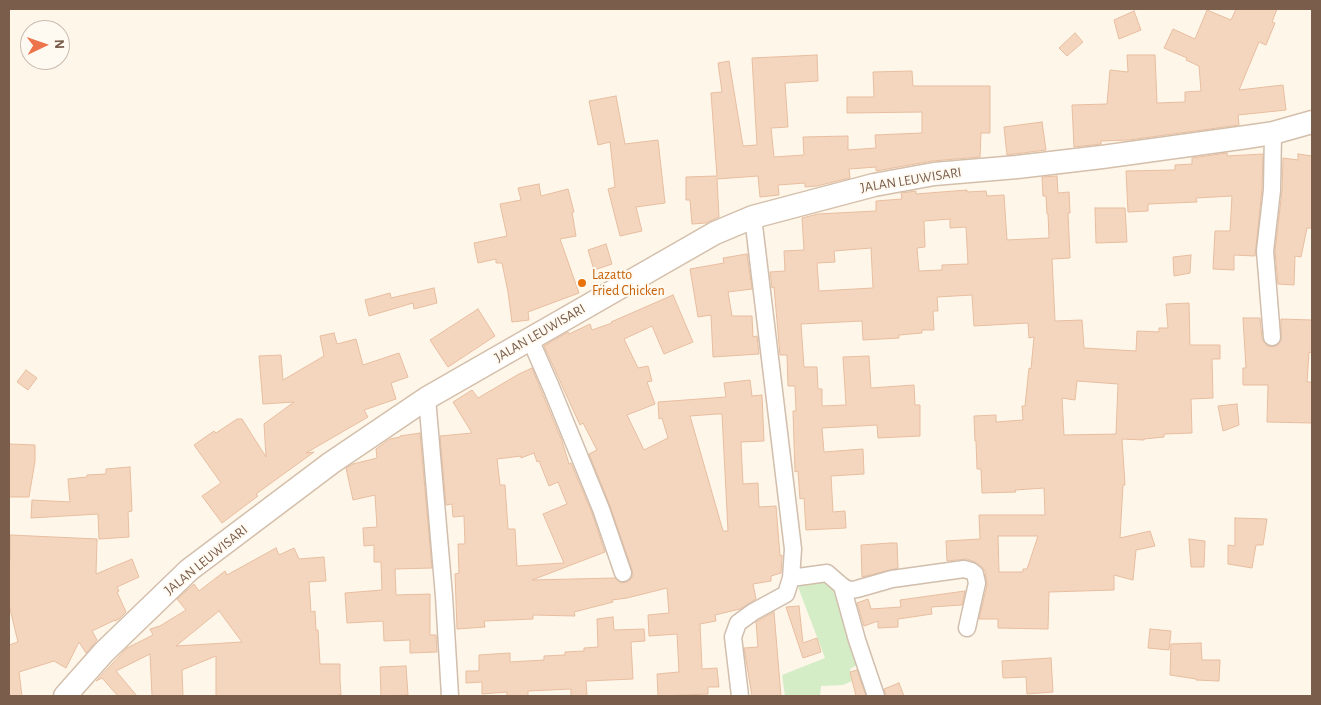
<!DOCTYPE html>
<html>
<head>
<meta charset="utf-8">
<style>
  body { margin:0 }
  #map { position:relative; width:1321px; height:705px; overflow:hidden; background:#fdf6e9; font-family:"Alegreya Sans",sans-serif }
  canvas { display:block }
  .frame { position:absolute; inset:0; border:10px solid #7a5d4b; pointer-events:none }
  .north { position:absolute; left:20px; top:20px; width:50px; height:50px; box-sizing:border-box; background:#fffaf1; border:1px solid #cabbaf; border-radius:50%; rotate:87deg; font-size:14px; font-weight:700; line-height:20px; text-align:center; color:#7a5d4b }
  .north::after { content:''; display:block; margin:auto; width:18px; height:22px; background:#ec734a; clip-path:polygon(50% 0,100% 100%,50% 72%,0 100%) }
</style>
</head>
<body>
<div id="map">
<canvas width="1321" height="705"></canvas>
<div class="frame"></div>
<div class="north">N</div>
</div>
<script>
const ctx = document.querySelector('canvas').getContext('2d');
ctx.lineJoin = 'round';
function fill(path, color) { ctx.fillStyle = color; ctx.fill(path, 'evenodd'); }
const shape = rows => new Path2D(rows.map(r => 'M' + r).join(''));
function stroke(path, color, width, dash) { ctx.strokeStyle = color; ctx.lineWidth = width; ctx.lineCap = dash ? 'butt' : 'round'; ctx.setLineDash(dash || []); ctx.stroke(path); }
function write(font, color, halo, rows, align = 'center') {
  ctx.font = font + ' "Alegreya Sans",sans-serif'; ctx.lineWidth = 4; ctx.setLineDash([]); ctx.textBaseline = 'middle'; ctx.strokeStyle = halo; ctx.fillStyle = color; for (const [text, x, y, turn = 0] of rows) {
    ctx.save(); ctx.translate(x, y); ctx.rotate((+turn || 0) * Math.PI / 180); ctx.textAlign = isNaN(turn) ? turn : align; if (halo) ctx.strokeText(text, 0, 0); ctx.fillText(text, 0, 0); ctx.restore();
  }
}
const green = shape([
  [830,580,862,662,850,669,852,681,843,685,821,686,820,696,785,696,782,675,825,658,798,587,801,582]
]);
const building = shape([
  [1236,9,1277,9,1272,22,1275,23,1266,45,1259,42,1239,90,1283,85,1286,110,1238,115,1239,125,1129,140,1101,141,1101,144,1074,147,1072,105,1107,104,1110,70,1128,72,1127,55,1155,55,1157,103,1185,102,1185,92,1201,91,1199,66,1186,60,1187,58,1164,48,1173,29,1195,39,1207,10,1231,20,1236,9],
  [1134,11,1141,30,1119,39,1114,20,1134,11],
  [1075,33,1083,42,1067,56,1059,48,1075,33],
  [817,55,818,81,785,83,788,127,771,128,774,157,804,155,803,137,848,136,848,150,876,148,875,135,922,133,922,112,847,113,847,97,874,97,873,72,912,71,913,86,990,86,990,133,981,133,980,157,932,161,876,171,876,167,849,169,850,178,817,186,805,187,805,183,778,185,779,195,760,197,758,176,717,179,719,217,706,223,692,224,690,200,686,200,686,177,717,176,711,93,722,92,718,63,729,61,743,146,757,145,752,58,817,55],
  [616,96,625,144,658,140,665,203,636,207,642,231,620,236,608,189,615,187,610,142,598,145,589,101,616,96],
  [1042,122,1046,150,1007,155,1004,127,1042,122],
  [1227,153,1227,156,1263,154,1262,189,1255,256,1234,255,1234,270,1213,269,1215,231,1230,231,1232,196,1196,198,1197,202,1148,204,1148,211,1128,212,1126,171,1175,170,1175,165,1192,164,1192,158,1227,153],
  [1298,154,1312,156,1312,228,1307,228,1301,257,1295,256,1294,285,1278,284,1275,251,1282,191,1283,158,1298,160,1298,154],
  [1057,176,1058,193,1069,192,1070,213,1068,213,1070,258,1052,259,1055,321,1082,320,1084,348,1136,351,1137,331,1159,332,1159,328,1168,328,1166,304,1189,303,1190,345,1220,345,1220,359,1212,359,1213,398,1191,399,1192,433,1164,434,1164,437,1144,439,1144,440,1122,439,1125,485,1123,485,1120,538,1150,531,1155,546,1136,550,1133,580,1114,575,1114,590,1049,592,1048,629,998,628,998,619,979,619,987,585,985,571,981,566,977,563,967,559,947,561,946,541,980,539,979,515,1045,515,1044,488,1015,490,1016,492,982,493,981,469,977,469,976,441,975,441,974,416,996,415,996,422,1023,420,1022,406,1025,406,1029,368,1031,369,1034,337,1029,338,1028,323,974,326,972,295,937,297,938,311,933,311,934,330,922,330,922,333,899,335,899,338,863,340,862,321,801,324,804,367,817,367,818,389,822,389,822,406,846,405,843,357,869,356,871,388,914,385,915,405,920,405,920,436,878,438,877,425,822,428,824,452,863,449,864,474,831,476,833,512,845,511,846,528,806,530,804,498,800,499,798,471,795,472,793,411,796,411,795,386,788,386,787,355,780,355,774,287,772,288,770,272,785,271,784,251,804,250,802,218,818,214,876,211,876,201,902,199,901,193,916,191,916,194,967,190,967,192,986,191,987,196,1004,195,1007,240,1049,238,1048,214,1047,214,1046,196,1043,196,1042,177,1057,176],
  [950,219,950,228,966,227,968,264,942,265,942,270,919,271,917,248,925,247,924,221,950,219],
  [871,248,873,288,819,291,817,263,835,262,834,251,871,248],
  [1077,381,1118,384,1116,434,1064,435,1062,398,1075,400,1077,381],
  [998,536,1038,536,1027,569,1023,569,1023,572,999,572,998,536],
  [539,184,541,196,568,189,574,212,572,212,576,236,560,239,579,293,528,312,529,320,512,322,508,292,502,263,496,263,496,259,478,263,474,243,507,236,500,204,521,200,518,188,539,184],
  [1095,208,1125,208,1127,242,1096,243,1095,208],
  [606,244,612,264,594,270,588,250,606,244],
  [747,254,752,289,728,292,732,316,752,316,753,337,757,336,759,354,713,357,711,315,698,317,690,269,724,263,723,258,747,254],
  [1191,255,1190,273,1174,276,1173,257,1191,255],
  [434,288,437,303,414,309,413,303,369,316,365,300,390,293,391,298,434,288],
  [673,295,693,342,664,354,652,326,624,339,638,368,648,366,652,381,647,382,655,404,627,415,644,450,668,438,662,418,659,419,658,402,726,397,724,383,750,380,752,396,762,395,764,441,741,442,743,484,758,483,759,507,776,506,780,556,782,555,782,557,781,573,771,576,771,581,753,584,756,599,740,609,715,615,716,621,700,624,702,669,717,668,719,687,708,687,708,694,658,696,657,674,679,672,677,634,649,636,648,615,669,613,667,588,627,598,612,600,613,602,574,612,575,616,533,615,533,619,484,621,485,627,457,629,455,574,459,573,458,544,465,544,464,516,453,517,452,504,446,505,440,436,472,433,453,402,472,390,478,398,519,374,532,368,562,441,569,464,571,463,592,513,605,552,532,580,615,578,621,583,627,582,631,579,633,575,632,570,610,506,589,454,597,450,583,423,580,425,544,346,568,332,569,334,590,324,592,330,612,323,611,322,673,295],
  [717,414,722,414,728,531,723,531,690,416,717,414],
  [534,453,537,462,539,461,549,486,558,482,567,504,543,514,564,563,517,566,515,529,508,529,505,485,500,485,497,459,521,456,521,458,534,453],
  [478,309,495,336,448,367,430,340,478,309],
  [1243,318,1260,318,1262,338,1264,342,1267,346,1272,347,1278,345,1281,341,1281,319,1312,320,1312,353,1309,352,1307,382,1312,382,1312,423,1267,422,1268,385,1243,385,1243,368,1246,368,1243,318],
  [334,333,337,344,356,339,363,365,399,353,408,377,391,383,396,399,364,410,368,417,306,453,314,452,256,494,258,496,222,523,202,496,221,483,194,445,214,431,216,433,237,419,242,419,266,457,264,424,294,402,263,404,259,356,281,355,283,380,324,356,320,336,334,333],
  [26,370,37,378,28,390,17,382,26,370],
  [1237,404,1239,425,1223,431,1218,406,1237,404],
  [420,433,432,568,395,569,396,595,430,594,430,635,436,635,437,652,410,653,410,640,384,641,383,621,347,623,345,593,382,590,381,562,374,562,374,545,364,546,363,528,377,527,375,495,353,500,346,468,353,464,377,458,376,449,390,439,400,437,400,436,420,433],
  [9,444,35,445,35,461,29,497,9,497,9,444],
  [130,467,132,511,128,512,129,537,99,539,98,514,31,518,32,500,70,502,68,479,87,477,87,475,106,474,106,469,130,467],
  [1235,518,1267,519,1263,545,1256,545,1252,568,1228,564,1228,545,1235,546,1235,518],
  [10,535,97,539,96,574,132,559,139,577,117,587,119,591,117,592,126,612,119,619,115,621,115,620,92,631,97,640,86,653,79,642,66,668,54,661,19,672,22,696,9,696,9,645,18,642,9,605,9,561,10,561,10,535],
  [1189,539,1205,541,1204,567,1191,567,1189,539],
  [891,543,897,543,898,568,862,577,861,545,891,543],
  [276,548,279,555,294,548,299,559,324,557,326,581,309,582,311,612,315,611,316,630,318,630,320,664,340,664,340,680,341,695,338,695,338,696,216,696,216,656,182,670,183,696,152,696,150,654,116,671,137,696,118,696,102,678,96,681,127,648,153,635,150,629,160,626,186,610,177,599,194,584,199,591,225,571,227,575,276,548],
  [219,611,242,642,176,646,219,611],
  [965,591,962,605,931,607,932,614,898,619,898,627,878,628,878,621,864,626,857,603,868,599,871,609,901,607,900,600,965,591],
  [799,606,803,643,817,638,821,652,803,658,786,607,799,606],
  [774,612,781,696,752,696,744,648,758,647,756,622,774,612],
  [613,617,614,630,644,629,645,641,631,642,633,679,586,681,587,696,571,696,571,689,528,691,528,696,507,696,507,692,482,694,482,682,466,683,466,671,479,671,479,655,510,653,510,662,544,660,544,656,565,655,565,652,584,651,584,648,598,647,597,619,613,617],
  [1150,629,1171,631,1169,650,1148,648,1150,629],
  [1201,643,1202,660,1220,660,1219,681,1196,680,1196,679,1170,675,1171,644,1201,643],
  [1051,658,1053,692,1027,694,1026,677,1003,678,1002,661,1051,658],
  [406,666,408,695,381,696,380,667,406,666],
  [857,670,866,696,856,696,850,672,857,670],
  [899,683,904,696,886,696,884,689,899,683]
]);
const minor = shape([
  [1272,337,1265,251,1272,190,1273,133],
  [530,339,551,387,601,509,623,573],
  [427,398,444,596,450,696],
  [791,578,827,573,842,586,847,589,852,590,857,589,892,579,964,569,971,571,975,574,977,583,967,628],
  [842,586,857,640,876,696],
  [740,696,733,637,738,623,753,612,786,594,791,578,793,549,753,217]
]);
const secondary = shape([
  [65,696,104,652,189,570,331,463,427,398,715,233,753,217,874,185,934,174,1017,167,1102,157,1247,137,1273,133,1312,122]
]);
const markers = [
  [582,283,5,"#e8710a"]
];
const streetNames = [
  ["JALAN LEUWISARI",911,180,-9],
  ["JALAN LEUWISARI",540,333,-30],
  ["JALAN LEUWISARI",206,560,-39]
];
const foodNames = [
  ["Lazatto",592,275],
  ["Fried Chicken",592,291]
];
fill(green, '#d4edc6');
fill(building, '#f4d6bf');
stroke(building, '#e8bd9f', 1);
stroke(minor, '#d1bead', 19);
stroke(secondary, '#d4bfab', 25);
stroke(minor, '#fff', 16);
stroke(secondary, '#fff', 22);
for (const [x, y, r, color] of markers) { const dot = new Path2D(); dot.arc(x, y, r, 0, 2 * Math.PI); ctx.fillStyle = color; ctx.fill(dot); stroke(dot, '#fffaf1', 2); }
write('14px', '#7a5d4b', '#fffaf1', streetNames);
write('14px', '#c56008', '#fffaf1', foodNames, 'left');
</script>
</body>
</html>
